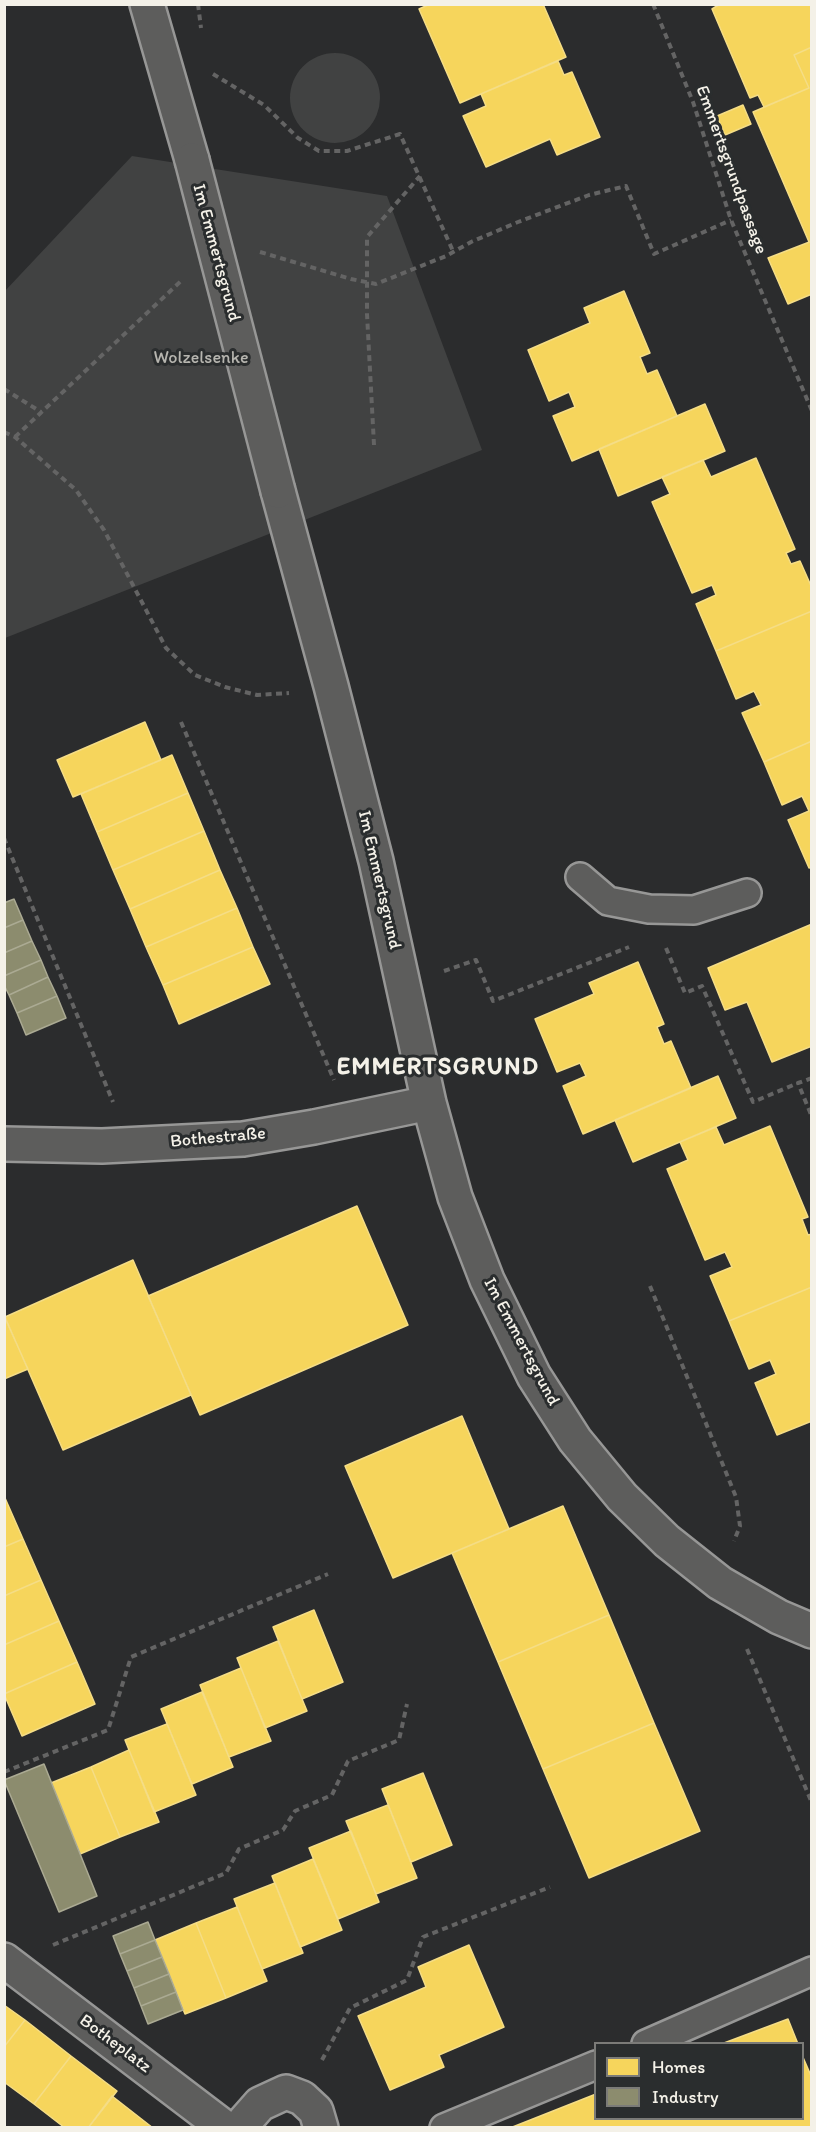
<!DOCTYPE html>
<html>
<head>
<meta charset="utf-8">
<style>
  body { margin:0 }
  #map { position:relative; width:816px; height:2132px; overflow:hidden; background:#2b2c2d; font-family:Itim,sans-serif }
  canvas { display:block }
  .frame { position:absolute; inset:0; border:6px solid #f4f1e8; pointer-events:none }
  .legend { position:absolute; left:594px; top:2042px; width:210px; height:78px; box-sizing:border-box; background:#2a2d2e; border:2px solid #7b7b78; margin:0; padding:8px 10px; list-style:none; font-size:18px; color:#f4f1e8 }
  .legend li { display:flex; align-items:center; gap:12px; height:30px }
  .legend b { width:30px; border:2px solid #7b7b78 }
</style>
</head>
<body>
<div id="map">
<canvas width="816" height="2132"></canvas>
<div class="frame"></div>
<ul class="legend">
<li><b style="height:16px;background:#f6d55c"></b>Homes</li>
<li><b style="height:16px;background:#8c8c6e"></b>Industry</li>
</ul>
</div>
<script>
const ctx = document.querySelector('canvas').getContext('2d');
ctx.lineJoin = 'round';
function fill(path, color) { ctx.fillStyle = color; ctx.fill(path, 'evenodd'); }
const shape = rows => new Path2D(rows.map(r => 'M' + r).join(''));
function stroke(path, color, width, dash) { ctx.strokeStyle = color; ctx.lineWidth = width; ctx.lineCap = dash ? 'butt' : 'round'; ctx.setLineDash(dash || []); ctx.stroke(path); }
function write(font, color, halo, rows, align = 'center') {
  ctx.font = font + ' Itim,sans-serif'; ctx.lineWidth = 6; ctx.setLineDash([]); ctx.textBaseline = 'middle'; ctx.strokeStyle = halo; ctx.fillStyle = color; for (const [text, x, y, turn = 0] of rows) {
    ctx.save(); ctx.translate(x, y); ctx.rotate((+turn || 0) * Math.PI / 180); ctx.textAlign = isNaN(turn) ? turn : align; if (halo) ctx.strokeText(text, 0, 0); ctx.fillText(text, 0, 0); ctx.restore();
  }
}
const green = shape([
  '290 98a45 45 0 1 1 90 0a45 45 0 1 1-90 0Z',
  [132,156,387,196,482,450,5,638,4,292]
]);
const homes = shape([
  [430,4,543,4,566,57,460,103,419,9,430,4],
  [812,4,812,47,794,55,809,88,764,107,758,95,750,98,712,9,720,4,812,4],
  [812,47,812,241,809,242,753,112,809,88,794,55,812,47],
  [558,61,564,75,572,72,600,137,557,155,550,139,486,167,463,116,486,106,481,94,558,61],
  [743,105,751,124,725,135,717,116,743,105],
  [812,241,812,294,788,304,768,258,812,241],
  [624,291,650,353,640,357,647,374,657,370,677,416,572,461,553,416,575,407,569,392,549,401,528,350,590,323,584,308,624,291],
  [705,404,725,451,618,496,599,449,705,404],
  [756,458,795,549,786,553,791,564,800,561,812,588,812,611,716,651,696,604,716,595,712,585,692,593,652,502,670,494,662,477,703,460,711,477,756,458],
  [812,611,812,741,764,762,742,713,761,705,754,691,736,699,716,651,812,611],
  [145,722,161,760,73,797,57,760,145,722],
  [812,741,812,867,809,868,788,820,809,811,802,796,782,805,764,762,812,741],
  [172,755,188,793,97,832,81,794,172,755],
  [188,793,204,831,113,870,97,832,188,793],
  [204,831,220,870,130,909,113,870,204,831],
  [220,870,237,908,146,947,130,909,220,870],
  [237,908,253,947,163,985,146,947,237,908],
  [812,924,812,1046,772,1062,747,1002,725,1010,708,968,812,924],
  [253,947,270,984,179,1024,163,985,253,947],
  [638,962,664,1024,657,1027,664,1044,671,1041,691,1088,583,1134,563,1086,586,1076,580,1063,557,1072,535,1019,594,994,589,983,638,962],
  [718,1076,736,1118,633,1162,615,1120,718,1076],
  [770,1126,808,1217,802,1219,808,1235,812,1234,812,1287,729,1321,710,1276,732,1267,725,1252,705,1260,667,1169,688,1160,680,1142,716,1127,724,1145,770,1126],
  [357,1206,408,1325,200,1415,148,1296,357,1206],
  [133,1260,191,1395,63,1450,5,1317,133,1260],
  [812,1287,812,1421,777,1435,755,1383,776,1374,770,1360,749,1369,729,1321,812,1287],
  [4,1316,28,1369,4,1379,4,1316],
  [462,1416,509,1529,393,1578,345,1466,462,1416],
  [5,1498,23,1539,4,1547,4,1499,5,1498],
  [563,1506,609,1615,498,1662,452,1553,563,1506],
  [23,1539,41,1580,4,1596,4,1547,23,1539],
  [41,1580,59,1621,4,1645,4,1596,41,1580],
  [314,1610,343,1682,302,1699,273,1627,314,1610],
  [609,1615,654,1723,543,1769,498,1662,609,1615],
  [59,1621,77,1662,4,1694,4,1645,59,1621],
  [278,1641,307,1711,265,1728,237,1658,278,1641],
  [77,1662,95,1704,22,1736,4,1694,77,1662],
  [241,1668,271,1741,229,1757,200,1685,241,1668],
  [202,1692,233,1767,192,1784,161,1709,202,1692],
  [654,1723,700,1831,589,1878,543,1769,654,1723],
  [167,1724,196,1795,154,1812,125,1740,167,1724],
  [129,1750,159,1822,120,1837,91,1767,129,1750],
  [91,1767,120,1837,80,1854,51,1783,91,1767],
  [423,1773,452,1845,411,1862,382,1789,423,1773],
  [388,1805,417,1878,376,1894,346,1821,388,1805],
  [351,1831,379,1902,338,1919,309,1848,351,1831],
  [313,1859,342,1930,300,1947,272,1876,313,1859],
  [275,1883,303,1953,262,1969,234,1899,275,1883],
  [237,1907,267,1981,226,1998,196,1923,237,1907],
  [196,1923,226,1998,185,2014,155,1940,196,1923],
  [469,1945,504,2027,439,2055,444,2067,390,2090,358,2016,426,1987,418,1967,469,1945],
  [4,2005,25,2020,4,2047,4,2005],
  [788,2019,798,2044,723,2044,724,2043,788,2019],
  [25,2020,71,2056,34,2104,4,2082,4,2047,25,2020],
  [802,2055,812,2078,812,2128,510,2128,596,2094,596,2118,802,2118,802,2055],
  [71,2056,117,2091,88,2128,65,2128,34,2104,71,2056],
  [112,2096,153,2128,88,2128,112,2096]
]);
const industry = shape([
  [14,899,23,920,4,928,4,903,14,899],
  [23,920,32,941,4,953,4,928,23,920],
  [32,941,41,960,4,976,4,953,32,941],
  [41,960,48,977,9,995,4,985,4,976,41,960],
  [48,977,57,996,17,1013,9,995,48,977],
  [57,996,66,1018,26,1035,17,1013,57,996],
  [44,1764,97,1896,59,1912,4,1780,44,1764],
  [148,1922,155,1940,120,1954,113,1936,148,1922],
  [155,1940,162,1957,127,1971,120,1954,155,1940],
  [162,1957,169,1974,134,1988,127,1971,162,1957],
  [169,1974,176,1992,141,2006,134,1988,169,1974],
  [176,1992,183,2010,148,2024,141,2006,176,1992]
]);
const path = shape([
  [198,4,201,28],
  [653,4,693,102,731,220,812,411],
  [213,74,264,105,298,138,319,151,347,151,400,134,453,251],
  [260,252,351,279,376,284,446,256,471,242,518,222,589,195,626,186,654,254,731,220],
  [4,389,41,412],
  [4,432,15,437,76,490,104,530,166,648,195,675,225,687,257,695,289,693],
  [15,437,181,281],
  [374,445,367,314,367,237,420,176],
  [181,722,334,1080],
  [4,838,113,1102],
  [666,948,685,993,702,986,753,1102,798,1083],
  [444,971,476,960,493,1001,629,947],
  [812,1078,798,1083,812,1117],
  [650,1286,736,1497,740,1526,734,1541],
  [747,1649,812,1803],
  [4,1772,108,1730,131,1657,328,1574],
  [53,1945,226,1873,239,1849,283,1830,295,1811,332,1795,348,1761,399,1740,407,1704],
  [322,2060,350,2008,407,1980,423,1937,550,1887]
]);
const lane = shape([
  [580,877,608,901,649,909,694,910,747,893],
  [646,2044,812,1971],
  [444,2128,596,2065]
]);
const street = shape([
  [147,4,192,160],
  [278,491,331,686,376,861,429,1103,455,1197,487,1280,534,1376,575,1440,622,1497,667,1541,720,1583,779,1617,812,1631],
  [4,1144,102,1146,243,1139,314,1127,429,1103],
  [4,1960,225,2128],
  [245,2128,245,2121,260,2104,286,2092,302,2098,316,2111,321,2128]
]);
const streetBridge = shape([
  [192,160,278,491]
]);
const streetNames = [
  ["Emmertsgrundpassage",731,170,70],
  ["Im Emmertsgrund",216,253,75],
  ["Im Emmertsgrund",379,880,77],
  ["Bothestraße",218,1138,-5],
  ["Im Emmertsgrund",521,1342,62],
  ["Botheplatz",115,2044,37]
];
const parkNames = [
  ["Wolzelsenke",201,358]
];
const districtNames = [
  ["EMMERTSGRUND",438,1068]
];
fill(green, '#414242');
fill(homes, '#f6d55c');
stroke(homes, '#f5dd86', 1.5);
fill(industry, '#8c8c6e');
stroke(industry, '#abaa93', 1.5);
stroke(lane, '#979796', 32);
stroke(street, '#979796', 38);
stroke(path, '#646464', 4, [6, 4.5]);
stroke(lane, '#5d5d5c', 27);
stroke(street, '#5d5d5c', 33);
stroke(streetBridge, '#979796', 38, []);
stroke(streetBridge, '#5d5d5c', 33);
write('18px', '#f4f1e8', '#2a2d2e', streetNames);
write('18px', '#b6b5af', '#2a2d2e', parkNames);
ctx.letterSpacing = '1.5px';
write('bold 24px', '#f4f1e8', '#2a2d2e', districtNames);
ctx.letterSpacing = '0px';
</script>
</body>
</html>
